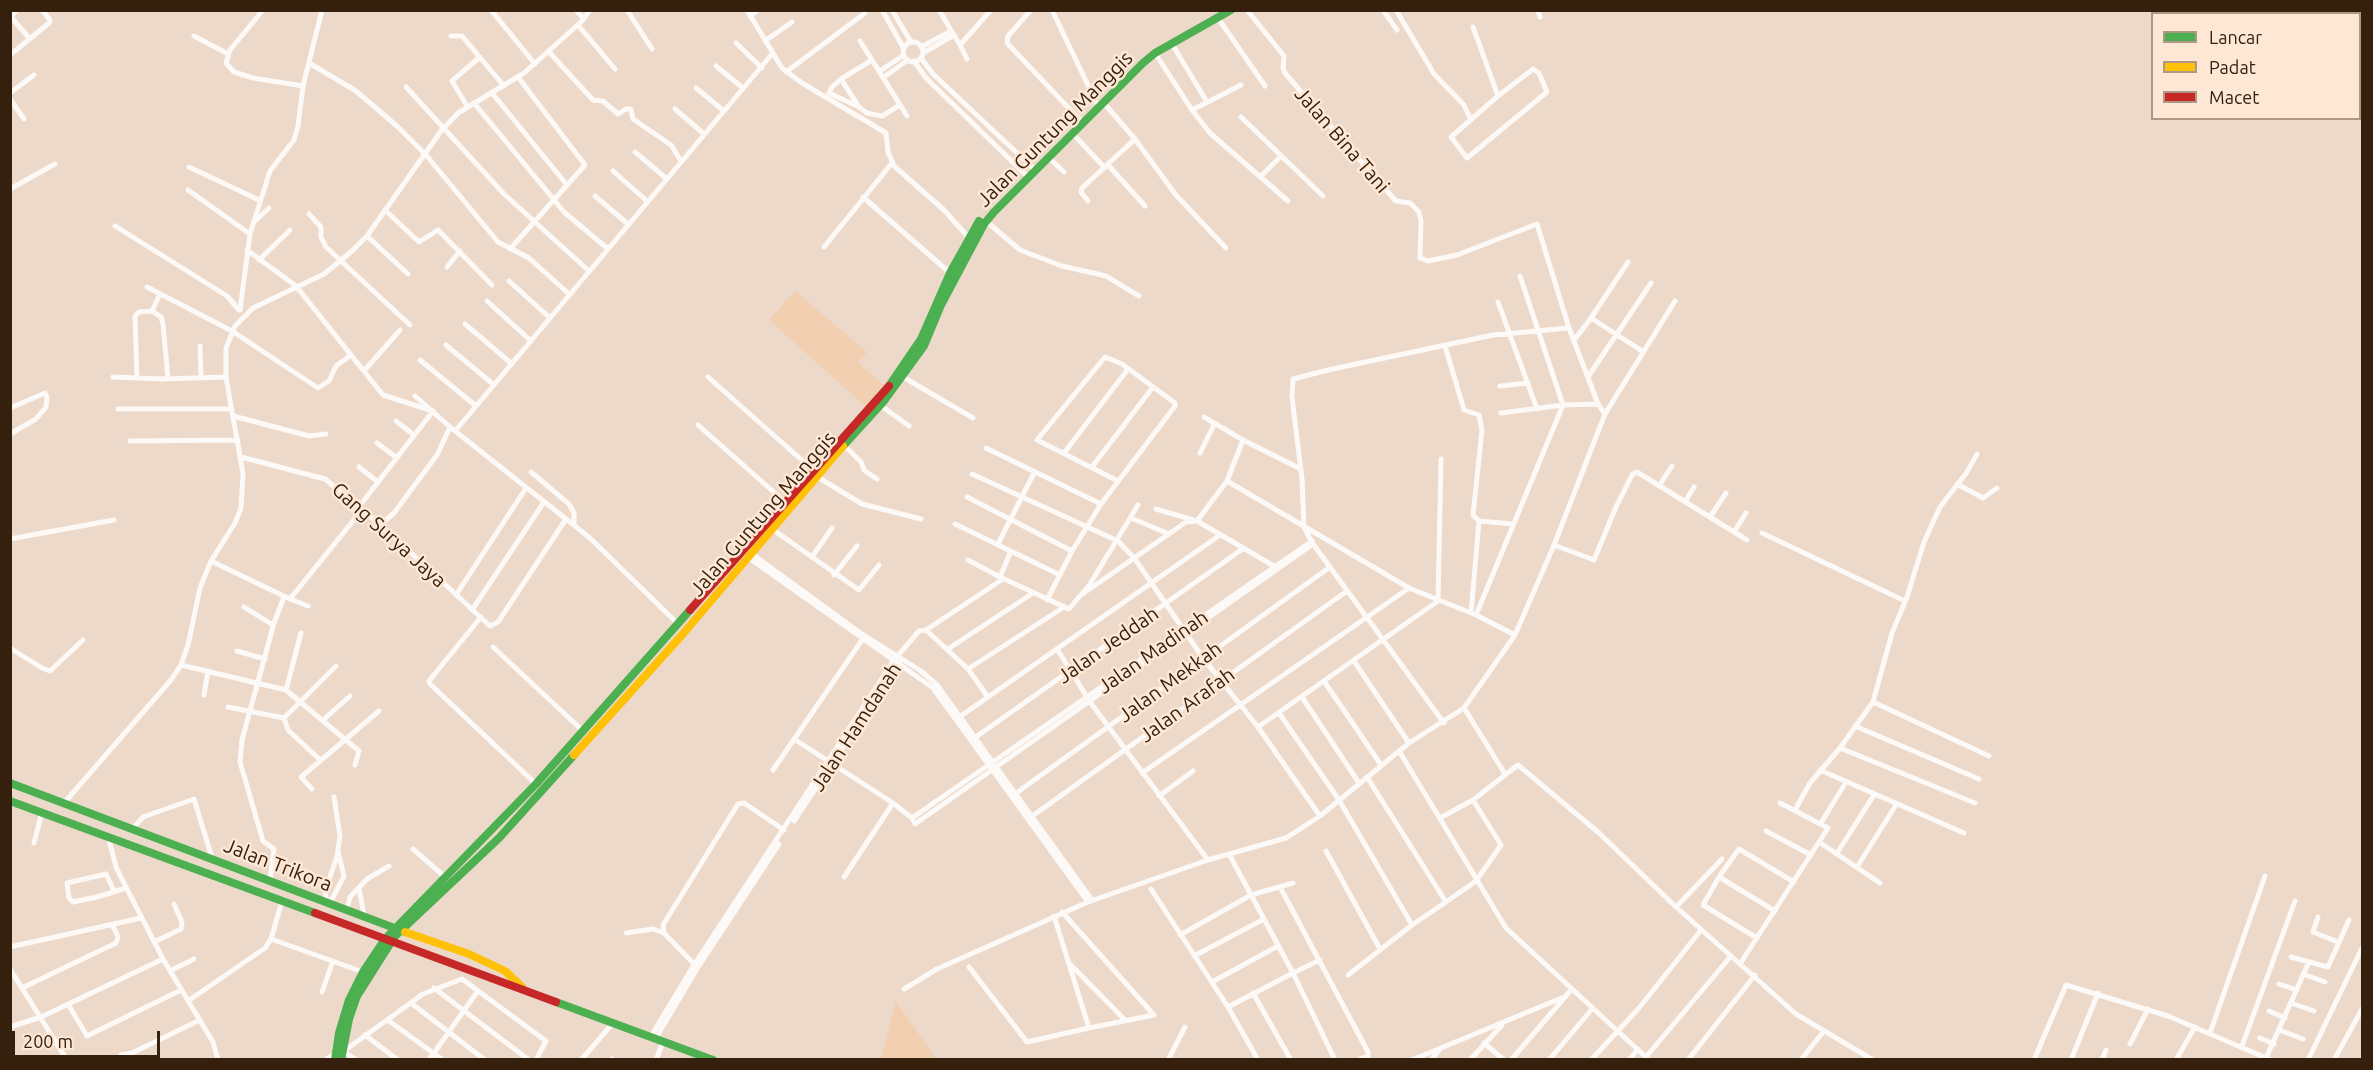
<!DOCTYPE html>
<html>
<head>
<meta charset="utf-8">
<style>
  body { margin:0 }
  #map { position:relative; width:2373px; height:1070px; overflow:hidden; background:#ecd9ca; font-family:Ubuntu,sans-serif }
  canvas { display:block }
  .frame { position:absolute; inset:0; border:12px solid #35200e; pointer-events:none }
  .legend { position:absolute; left:2151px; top:12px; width:210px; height:108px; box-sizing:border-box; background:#fee7d5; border:2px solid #ae9785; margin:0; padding:8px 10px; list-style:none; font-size:18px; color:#35200e }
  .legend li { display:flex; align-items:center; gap:12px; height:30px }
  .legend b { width:30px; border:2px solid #ae9785 }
  .scale { position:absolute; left:12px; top:1031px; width:148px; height:27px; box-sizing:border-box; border:3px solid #35200e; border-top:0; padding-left:8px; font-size:18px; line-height:21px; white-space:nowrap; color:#35200e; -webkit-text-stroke:4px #fee7d5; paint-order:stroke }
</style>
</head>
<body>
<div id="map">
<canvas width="2373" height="1070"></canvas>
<div class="frame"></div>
<ul class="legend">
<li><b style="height:8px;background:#4caf50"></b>Lancar</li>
<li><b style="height:8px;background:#ffc107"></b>Padat</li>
<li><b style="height:8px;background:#c62828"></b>Macet</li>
</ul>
<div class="scale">200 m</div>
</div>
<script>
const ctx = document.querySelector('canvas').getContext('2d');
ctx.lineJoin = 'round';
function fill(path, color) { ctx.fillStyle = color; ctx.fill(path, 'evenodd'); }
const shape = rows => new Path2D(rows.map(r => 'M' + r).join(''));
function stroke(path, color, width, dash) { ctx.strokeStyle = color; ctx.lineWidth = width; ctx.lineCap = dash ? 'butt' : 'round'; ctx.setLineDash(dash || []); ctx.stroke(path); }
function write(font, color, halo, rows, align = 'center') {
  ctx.font = font + ' Ubuntu,sans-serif'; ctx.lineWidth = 5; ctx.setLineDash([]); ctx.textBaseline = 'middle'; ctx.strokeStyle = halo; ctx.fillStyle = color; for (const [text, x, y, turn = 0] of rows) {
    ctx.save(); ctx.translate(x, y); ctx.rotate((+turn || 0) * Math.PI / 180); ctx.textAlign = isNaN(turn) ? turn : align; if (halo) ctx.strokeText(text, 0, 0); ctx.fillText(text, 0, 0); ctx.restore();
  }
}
const built = shape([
  [795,291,867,352,858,362,883,385,865,406,769,320],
  [896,1001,936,1059,881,1059]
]);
const street = shape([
  [263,10,230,50,226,63,234,72,253,78,303,86],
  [491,10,535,64],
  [576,10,584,19],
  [627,10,652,49],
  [747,10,782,68,802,83,886,133,888,152,894,166,944,210,969,238],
  [882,10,904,49],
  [892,10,911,42],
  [939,10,960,45,991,10],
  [1031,10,1008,36,1007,43,1080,120],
  [1052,10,1096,102],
  [1247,10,1284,56,1283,68,1285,73,1357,157,1396,201,1410,203,1419,212,1421,221,1420,258,1428,261,1457,255,1537,224,1569,328],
  [1383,10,1397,30],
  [1396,10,1434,74,1464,105,1471,120],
  [1538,10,1540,17],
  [750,16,758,10],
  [10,17,17,10],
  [11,17,30,39],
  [1218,18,1265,86],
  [578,25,615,69],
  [1473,27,1498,96],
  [194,36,228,54],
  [451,36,462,36,504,86],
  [765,41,792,22],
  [860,41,872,60],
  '903 52a10 10 0 1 1 20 0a10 10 0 1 1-20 0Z',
  [736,43,762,68],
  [1172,44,1207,102],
  [960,45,967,59],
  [921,47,951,31],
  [549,52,593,100,603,101,618,114,626,109,631,109,633,119,671,145,681,161],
  [923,53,954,35],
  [1155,53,1192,110,1210,133,1288,201],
  [10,55,49,23,50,20,42,10],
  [921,58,933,74,1032,167],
  [914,61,926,78,1025,174],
  [309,63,356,91,398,127,426,155,498,242,529,258,569,294],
  [716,66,743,88],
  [1533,69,1539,73,1547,92,1467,158,1451,137,1498,96,1533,69],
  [880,71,904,55],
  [786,72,865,13],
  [884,77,908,60],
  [841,79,832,87,829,93,857,106],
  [406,87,504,194,589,271],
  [696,88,724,111],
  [10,93,34,75],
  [492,93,567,185],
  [10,99,24,119],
  [1103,102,1135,139,1175,194,1226,248],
  [474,103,564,212,608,249],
  [900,105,882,116,867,113,859,107,841,79,872,60,907,116],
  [467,106,452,81,480,57],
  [675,109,704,134],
  [1192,110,1241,85],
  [1241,117,1323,196],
  [1073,134,1105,168],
  [635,152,667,179],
  [1049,158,1064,172],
  [1108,165,1145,206],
  [189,167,259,200],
  [613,171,648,202],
  [1260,177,1281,156],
  [10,189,55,164],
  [188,190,250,234],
  [595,196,629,225],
  [863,197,950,273],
  [1088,201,1081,192,1082,188,1135,139],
  [385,210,419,242,438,230,492,285],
  [309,214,321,227,321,237,326,247,410,325],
  [255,221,269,208],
  [986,221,1020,250,1062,266,1106,276,1139,296],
  [115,226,227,296,239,310],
  [367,236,408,274],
  [824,247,892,163],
  [510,249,585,165,518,77],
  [247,250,296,286,383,395,433,411,358,508],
  [259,260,290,230],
  [447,267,460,251],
  [509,281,550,318],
  [147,287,232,331,318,388,329,381,336,366,351,355],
  [487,301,531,341],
  [1498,302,1537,409],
  [240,310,250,234,270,171,294,140,298,126,303,86,322,10],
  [152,311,160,294],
  [1591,318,1628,262],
  [465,324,512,364],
  [1575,339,1591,318,1642,351],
  [446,345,494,385],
  [200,346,201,377],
  [1445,346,1464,410,1479,415,1482,430,1473,515,1479,521,1471,613],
  [420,360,476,406],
  [364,371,400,330],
  [113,377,164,379,226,377],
  [708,377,813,470],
  [903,377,973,418],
  [1588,377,1651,283],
  [137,378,135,316,139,312,152,311,161,317,163,324,168,379],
  [1500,386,1528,383],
  [415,396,450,427,590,538,678,624],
  [880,405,909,426],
  [10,408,45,393,47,397,46,407,36,419,10,434],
  [118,409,231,409],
  [1501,413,1563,405,1520,276],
  [233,416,309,436,326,434],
  [396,421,414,435],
  [698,425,785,502],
  [456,430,772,54],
  [1243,440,1301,469],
  [130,441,238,440],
  [377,443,397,458],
  [844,445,861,462,864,470,877,479],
  [986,448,1101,504],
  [1064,453,1128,369],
  [1200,453,1215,423],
  [241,457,325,479,383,527,490,626,498,622,566,519],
  [359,467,378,482],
  [1092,467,1153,387],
  [531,472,569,504,574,513,574,525],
  [972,474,1118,541,1135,559,1203,658,1258,727,1320,816],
  [816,476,862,504,921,519],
  [1227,481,1409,588,1476,615,1515,635,1464,708],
  [1957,484,1983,498,1997,488],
  [1659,486,1672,466],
  [967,497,1072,551],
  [1685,502,1694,487],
  [1156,509,1197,521,1227,481,1243,440,1204,417],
  [1710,517,1726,493],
  [1131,518,1169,534],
  [1479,521,1513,524],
  [955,524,1060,575],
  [379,526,394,513,437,455,450,427],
  [772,529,859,590,879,565],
  [1734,532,1746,513],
  [1762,533,1905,601],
  [10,539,114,520],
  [998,544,1034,473],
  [1554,545,1594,560,1616,507,1632,475,1637,472,1747,540],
  [748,551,859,632,921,671,937,685,1092,900],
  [1011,551,1000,577,1069,609,1090,584,1138,505],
  [746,556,933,688,1088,902],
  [812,557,832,528],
  [968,560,1000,577],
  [211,561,290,599,361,511],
  [834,575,857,546],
  [456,595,526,488],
  [1081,595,1186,522,1197,521,1274,566],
  [290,599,308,606],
  [1047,600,1072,551,1101,504,1175,406,1175,403,1122,364,1105,357,1037,440,1118,481],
  [244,607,273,625],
  [472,610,544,502],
  [1476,615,1563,405,1598,404,1605,414],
  [481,617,429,681,430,684,536,784],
  [926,630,1003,579],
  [1515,635,1554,545,1605,414,1675,301],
  [493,647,583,731],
  [10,648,42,668,50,671,83,640],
  [948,649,1033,593],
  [1057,649,1090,702,1208,860],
  [237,651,265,659],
  [1354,661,1409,743],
  [181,665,286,690,359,751,355,765],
  [968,669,988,697],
  [1324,681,1381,765],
  [286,690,301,633],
  [204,695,208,671],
  [1302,697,1359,783],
  [1873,702,1989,756],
  [228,707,284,718,336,666],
  [1279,713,1339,800,1412,925],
  [284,718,288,730,319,759],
  [958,718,1220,535],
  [323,720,350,696],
  [1444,723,1313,544,1304,527,1302,479,1292,397,1293,379,1328,370,1493,335,1569,328,1598,404],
  [1855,726,1979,779],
  [1258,727,1438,601,1441,459],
  [794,739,893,803,912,818,915,824,1313,544],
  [973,739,1244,548],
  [1840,748,1975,803],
  [1399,751,1506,928,1649,1060],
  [773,770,862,640],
  [1820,770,1964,833],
  [1142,773,1409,588],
  [312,789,301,777,379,711],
  [1012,796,1330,567],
  [1159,796,1193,771],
  [64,803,171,680,181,665,188,645,200,588,211,561,235,523,241,508,243,474,226,377,226,348,235,326,253,308,324,274,351,252,367,236,441,131,458,113,524,73,581,22,590,10],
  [1795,810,1810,783,1840,748,1873,702,1892,633,1907,597,1924,542,1940,507,1967,472,1977,454],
  [1031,817,1347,591],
  [912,818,1312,541],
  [1440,818,1473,800,1518,765,1599,833,1676,907,1796,1014,1873,1060],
  [794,821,900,661],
  [1821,823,1846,782],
  [133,828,143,817,194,799,212,858],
  [1766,831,1811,855],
  [108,836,116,867,127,889,163,959,213,1042,218,1060],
  [1819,842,1880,883],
  [34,843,42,812],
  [413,849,445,877],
  [1326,851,1380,949],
  [1837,853,1874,795],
  [1857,867,1896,805],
  [844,877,893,803],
  [1719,877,1775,911],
  [270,880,274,849,263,841,240,762,242,740,274,623,284,597],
  [1280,887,1368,1052,1368,1056,1358,1060],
  [359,888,364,915],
  [1151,889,1228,1007,1258,1060],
  [114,891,106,874,67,883,69,898,73,902,97,897,126,888],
  [327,902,325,892,337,856,340,836,334,797],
  [1446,902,1476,881,1501,845,1473,800],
  [330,903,344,876,338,852],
  [1676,907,1722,859],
  [347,909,350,897,367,879,389,866],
  [1054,916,1089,1028,1154,1015,1062,912],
  [2318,917,2313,932,2338,942],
  [626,933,653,929,664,933,697,967],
  [664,933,663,925,738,804,744,803,784,830],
  [1180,935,1251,895,1293,883],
  [1757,938,1703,905,1719,877,1739,849,1794,882],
  [271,939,363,972],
  [154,942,181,929,182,922,174,904],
  [10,947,141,918],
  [1194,956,1264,919],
  [2291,957,2328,967,2349,920],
  [1320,960,1293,973,1335,1060],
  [1070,964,1125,1020],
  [1740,964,1828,828,1780,803],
  [969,967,1027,1042,1089,1028],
  [10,969,67,1060],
  [170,971,194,959],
  [2303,974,2325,982],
  [1348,975,1412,925,1446,902,1367,777],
  [1212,982,1278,946],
  [2279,984,2297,990],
  [22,988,116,943,118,937,113,926],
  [434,988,529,1060],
  [904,989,937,969,1088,902,1208,860,1286,838,1320,816,1409,743,1464,708,1505,774],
  [322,992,333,961],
  [1253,993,1291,1060],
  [188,1001,265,948,271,939,282,901],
  [411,1003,485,1060],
  [2291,1003,2314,1011],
  [68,1004,87,1036,181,990],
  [1228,1007,1293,973,1229,854],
  [2269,1011,2285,1018],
  [389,1021,443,1060],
  [10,1027,41,1017,163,959],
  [2279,1030,2303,1039],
  [2210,1033,2265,876],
  [365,1035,398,1060],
  [651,1036,694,965,894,660,919,631,926,630,968,669,1064,607],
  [656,1038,698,967,779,844],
  [2260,1038,2274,1044],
  [1484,1043,1504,1060],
  [2130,1044,2148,1009],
  [2242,1046,2295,901],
  [343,1051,356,1060],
  [344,1051,423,994,462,979,546,1041,536,1060],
  [121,1055,132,1053,200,1020],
  [1646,1057,1731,956],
  [2266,1058,2308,964],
  [612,1059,613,1060],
  [325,1060,335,1054],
  [429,1060,477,992],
  [581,1060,613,1023],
  [656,1060,663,1042],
  [1168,1060,1185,1027],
  [1412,1060,1564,997],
  [1431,1060,1440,1049],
  [1470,1060,1502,1025],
  [1511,1060,1571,990],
  [1549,1060,1592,1009],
  [1591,1060,1639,1008,1701,930],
  [1629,1060,1638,1049],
  [1688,1060,1755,975],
  [1801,1060,1823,1032],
  [2034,1060,2066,985,2168,1016,2271,1060],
  [2071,1060,2098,993],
  [2102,1060,2106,1050],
  [2176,1060,2195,1027],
  [2308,1060,2362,948],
  [2334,1060,2362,1009]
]);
const fast = shape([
  [889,386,921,339,950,273,979,221],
  [843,446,884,401,924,346,941,305,984,224,994,212,1143,63,1155,53,1231,10],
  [10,783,405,932],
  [10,801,315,913],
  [556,1002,713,1060],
  [335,1060,339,1033,349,1000,363,972,385,939,536,784,690,610],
  [341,1060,349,1019,357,996,395,936,499,838,574,755]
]);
const slow = shape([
  [574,755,682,635,843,446],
  [405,932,469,954,505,971,522,987]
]);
const jam = shape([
  [690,610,889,386],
  [315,913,556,1002]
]);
const streetNames = [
  ["Jalan Guntung Manggis",1055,129,-45],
  ["Jalan Bina Tani",1342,140,49],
  ["Jalan Guntung Manggis",763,514,-49],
  ["Gang Surya Jaya",389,535,42],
  ["Jalan Jeddah",1108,645,-35],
  ["Jalan Madinah",1153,652,-35],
  ["Jalan Mekkah",1170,682,-36],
  ["Jalan Arafah",1187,705,-36],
  ["Jalan Hamdanah",856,727,-57],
  ["Jalan Trikora",278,865,21]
];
fill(built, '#f3cfb2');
stroke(street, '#fcf9f7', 5);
stroke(fast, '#4caf50', 8);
stroke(slow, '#ffc107', 8);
stroke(jam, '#c62828', 8);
write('20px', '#35200e', '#fee7d5', streetNames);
</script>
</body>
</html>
